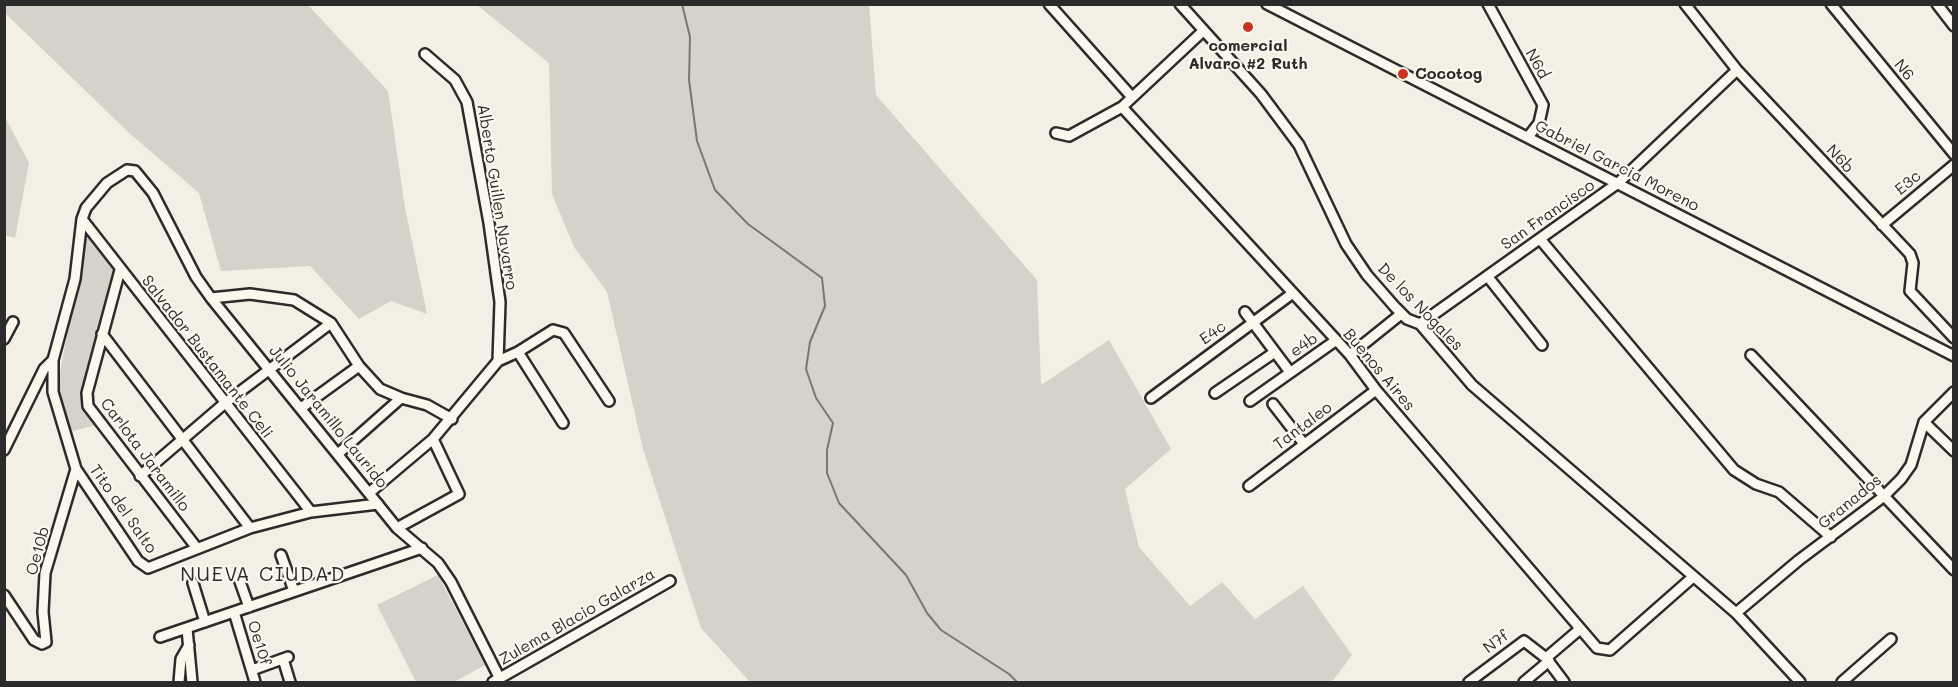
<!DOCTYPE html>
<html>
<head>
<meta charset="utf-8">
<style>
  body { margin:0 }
  #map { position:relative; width:1958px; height:687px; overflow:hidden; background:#f3efe4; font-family:Mali,sans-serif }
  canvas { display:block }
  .frame { position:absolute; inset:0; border:6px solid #2b2b2b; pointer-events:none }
</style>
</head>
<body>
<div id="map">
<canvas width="1958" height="687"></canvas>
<div class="frame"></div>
</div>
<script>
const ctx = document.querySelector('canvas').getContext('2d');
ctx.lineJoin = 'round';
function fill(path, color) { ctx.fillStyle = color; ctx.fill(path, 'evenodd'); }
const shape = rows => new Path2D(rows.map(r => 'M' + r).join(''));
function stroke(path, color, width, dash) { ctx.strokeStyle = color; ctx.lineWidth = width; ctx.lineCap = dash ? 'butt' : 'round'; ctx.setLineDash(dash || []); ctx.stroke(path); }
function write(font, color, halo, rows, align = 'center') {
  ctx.font = font + ' Mali,sans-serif'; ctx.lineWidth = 4.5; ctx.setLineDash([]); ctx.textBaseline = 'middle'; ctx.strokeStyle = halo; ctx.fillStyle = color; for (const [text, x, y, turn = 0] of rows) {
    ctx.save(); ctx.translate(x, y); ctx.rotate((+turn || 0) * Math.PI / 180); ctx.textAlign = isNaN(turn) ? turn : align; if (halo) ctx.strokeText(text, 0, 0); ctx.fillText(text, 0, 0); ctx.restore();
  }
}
const green = shape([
  [4,5,308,5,388,91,405,208,427,314,391,301,359,319,310,266,221,271,199,193,127,131,5,13],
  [477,5,869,5,876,95,1037,280,1041,385,1109,340,1171,449,1125,489,1139,547,1190,606,1222,582,1255,619,1303,586,1352,655,1332,682,750,682,701,628,643,449,607,292,574,247,552,194,549,63],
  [5,117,29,163,15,238,5,235],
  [86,232,116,272,81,402,96,425,70,432,57,389],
  [438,575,485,665,454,682,416,682,377,605]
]);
const stream = shape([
  [682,4,690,37,689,80,697,141,715,190,748,224,822,278,825,306,810,342,806,369,816,398,833,423,827,450,827,473,839,503,906,575,927,613,941,630,1009,674,1017,682]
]);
const minor = shape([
  [1049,4,1131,96],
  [1180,4,1261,94,1299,145,1346,244,1367,275,1395,307,1407,319,1420,324,1472,385,1736,613,1800,682],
  [1267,4,1954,356],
  [1488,4,1543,105,1539,123,1528,137],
  [1685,4,1737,70,1910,254,1913,263,1910,291,1954,338],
  [1831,4,1954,154],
  [1937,4,1954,26],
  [1202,32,1122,107,1350,355,1376,390,1597,648,1610,650,1693,577],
  [425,54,455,80,467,102,489,223,500,302,498,361],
  [1056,133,1069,136,1122,107],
  [82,219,311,512],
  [1882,225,1954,165],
  [1540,239,1734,470,1756,484,1779,492,1831,537],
  [120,270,87,393,88,406,196,547],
  [1488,277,1542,345],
  [211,298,250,294,294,300,331,323,359,366,380,389,401,398,427,405,452,419],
  [1245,312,1290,372],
  [1420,324,1618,183,1737,70],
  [102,334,250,528],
  [4,339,13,322],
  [518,352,563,423],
  [1350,355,1401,314],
  [1751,355,1954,570],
  [53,360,53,392,76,469,138,561,148,568,250,528,311,512,378,504],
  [1215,393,1275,352],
  [1151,398,1293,293],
  [1250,401,1335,341],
  [1273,404,1304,444],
  [301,408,359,366],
  [1924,422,1954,451],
  [4,450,44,369,53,360,75,279,82,219,86,208,107,183,127,170,135,171,153,193,196,277,211,298,397,528,438,563,451,582,500,679],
  [339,453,401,398],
  [140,476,225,403,331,323],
  [1249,486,1376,390],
  [369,493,433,439,498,361,518,352,553,330,564,333,609,401],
  [397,528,459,494,433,439],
  [281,555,294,591],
  [239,579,249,607],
  [193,583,205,622],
  [4,595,34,640,42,644,46,642,43,612,45,573,76,469],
  [234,612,255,682],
  [1736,613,1799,560,1883,497,1901,479,1911,465,1924,422,1954,392],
  [187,629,192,682],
  [160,637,422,548],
  [1546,658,1580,629],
  [283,659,290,682],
  [252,670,288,657],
  [179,682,181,659,189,645],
  [493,682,670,581],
  [1469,682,1524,641,1546,658,1564,682],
  [1524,682,1549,661],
  [1842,682,1891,639]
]);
const markers = [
  [1248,27,6,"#c8321e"],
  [1403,74,6,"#c8321e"]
];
const poiNames = [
  ["comercial",1248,46],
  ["Alvaro #2 Ruth",1248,64],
  ["Cocotog",1415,74,"left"]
];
const streetNames = [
  ["N6d",1537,64,61],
  ["N6",1904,70,51],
  ["N6b",1840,159,47],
  ["Gabriel Garcia Moreno",1617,166,27],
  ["E3c",1908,183,-40],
  ["Alberto Guillen Navarro",497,197,81],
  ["San Francisco",1548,215,-35],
  ["De los Nogales",1420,307,46],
  ["E4c",1213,333,-36],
  ["e4b",1304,345,-35],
  ["Salvador Bustamante Celi",207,357,52],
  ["Buenos Aires",1379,370,50],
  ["Julio Jaramillo Laurido",328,417,51],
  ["Tantaleo",1303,426,-37],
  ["Carlota Jaramillo",145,455,53],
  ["Granados",1850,502,-39],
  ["Tito del Salto",123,509,55],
  ["Oe10b",38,551,-75],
  ["Zulema Blacio Galarza",577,617,-30],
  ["N7f",1496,642,-37],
  ["Oe10f",259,643,73]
];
const quarterNames = [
  ["NUEVA CIUDAD",263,575]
];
fill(green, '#d5d2c9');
stroke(stream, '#787772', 2);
stroke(minor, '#2b2b2b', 14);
stroke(minor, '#fbf7ec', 9);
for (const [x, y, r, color] of markers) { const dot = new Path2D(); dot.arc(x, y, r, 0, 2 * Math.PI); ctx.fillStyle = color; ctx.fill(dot); stroke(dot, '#fbf7ec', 2); }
write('bold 16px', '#2b2b2b', '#fbf7ec', poiNames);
write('16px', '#2b2b2b', '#fbf7ec', streetNames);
ctx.letterSpacing = '1.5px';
write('20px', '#2b2b2b', '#fbf7ec', quarterNames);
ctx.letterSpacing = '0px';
</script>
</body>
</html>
